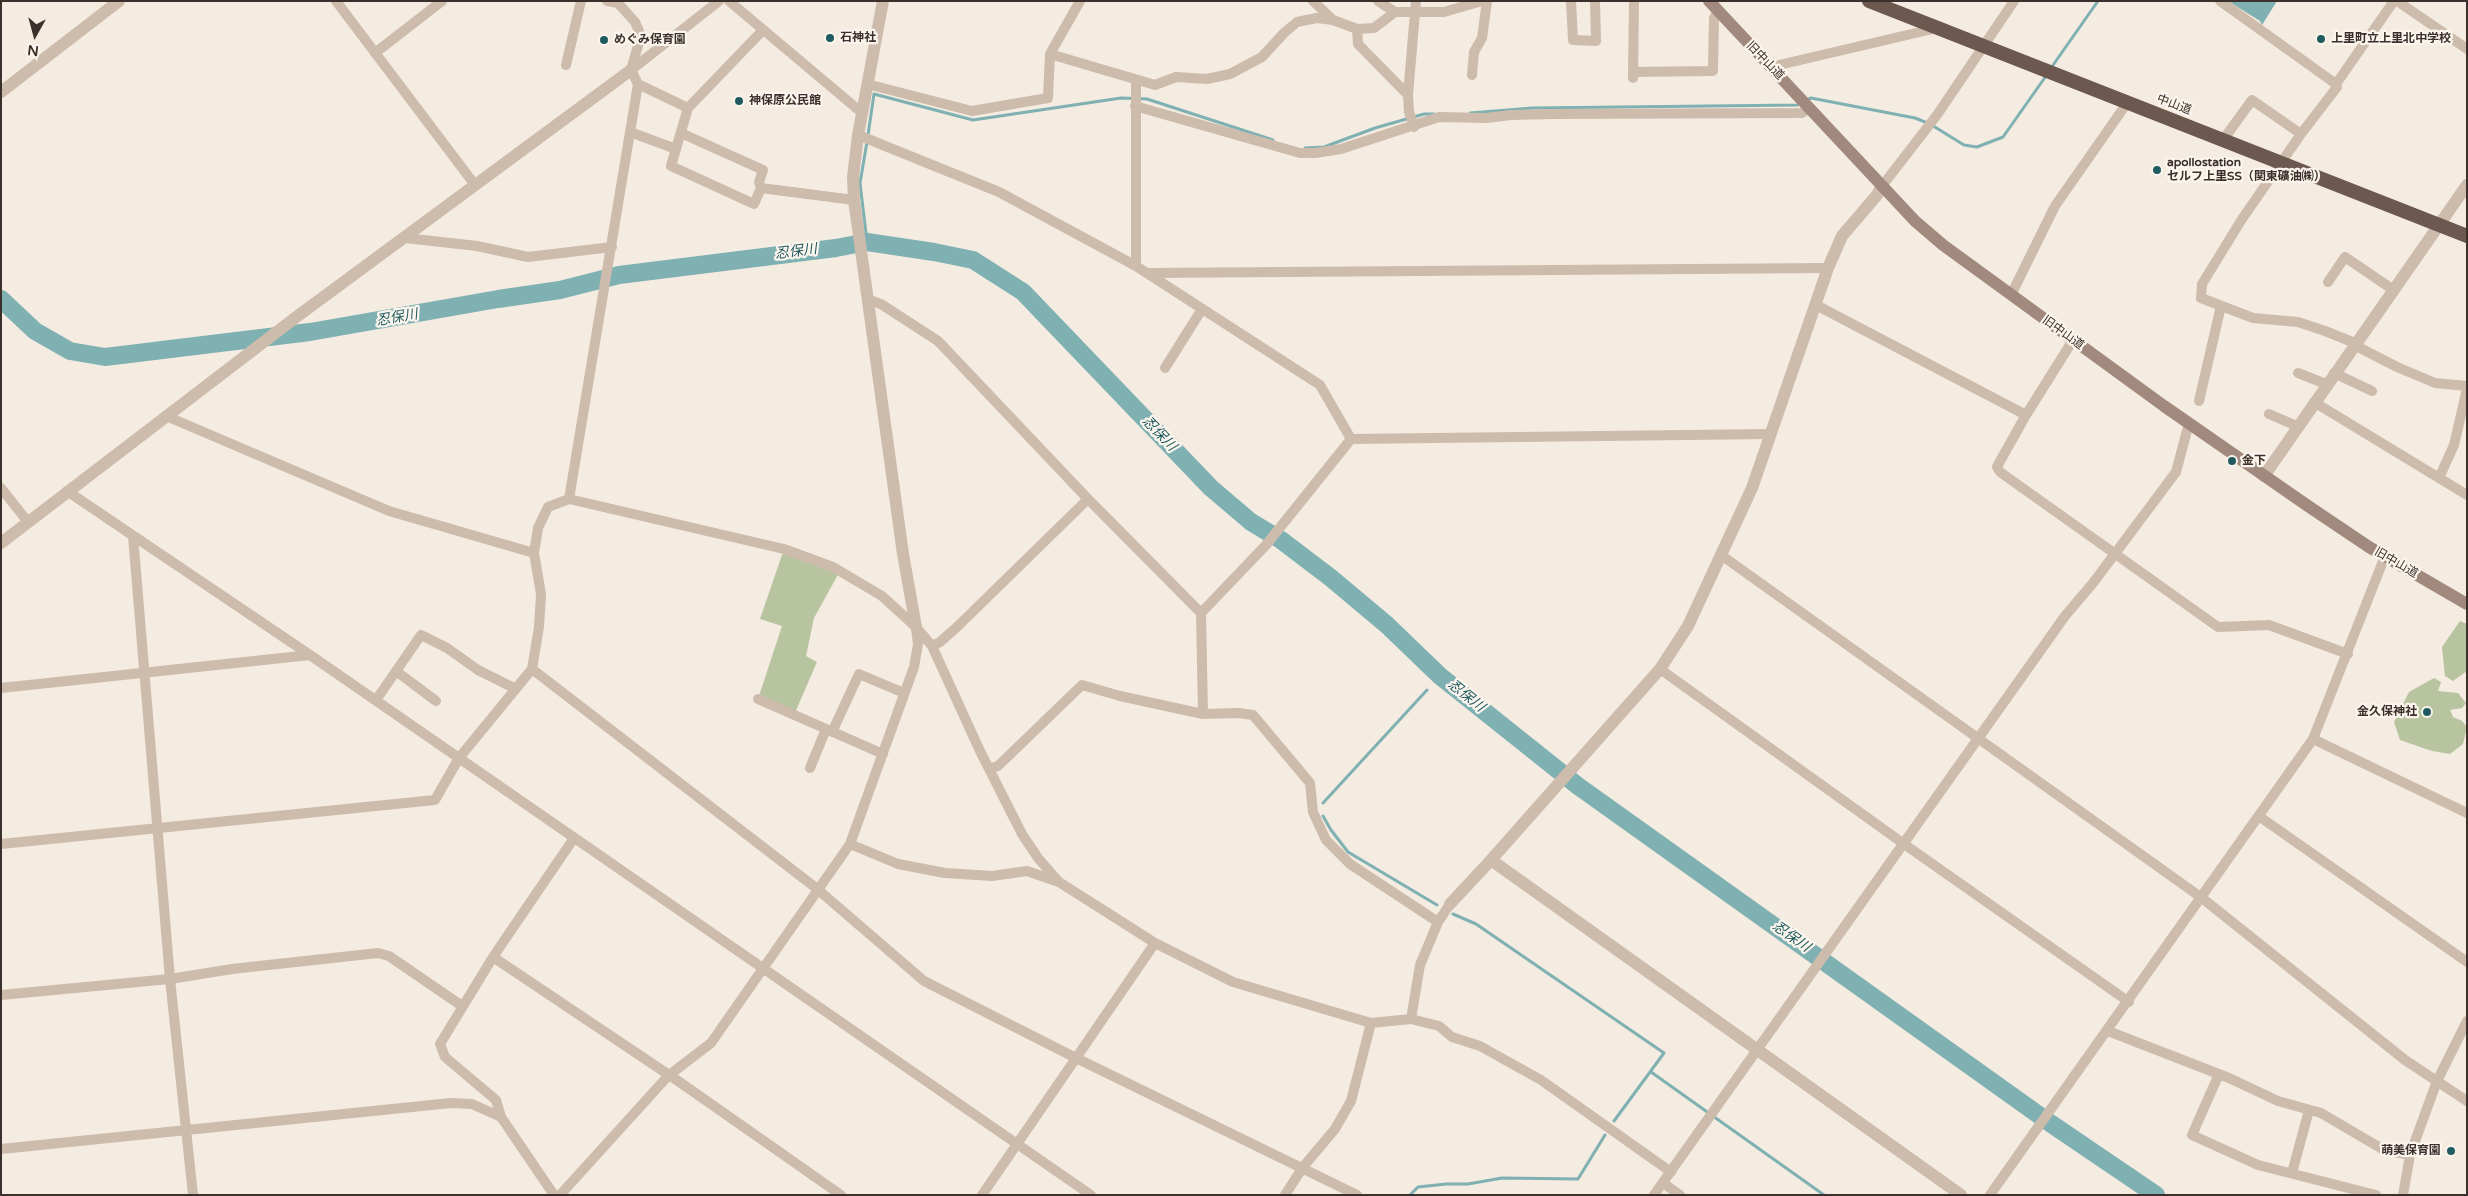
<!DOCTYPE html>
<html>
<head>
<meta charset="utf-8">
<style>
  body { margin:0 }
  #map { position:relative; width:2468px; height:1196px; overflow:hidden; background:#f4ebe1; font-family:"Varela Round",sans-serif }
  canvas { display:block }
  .frame { position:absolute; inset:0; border:2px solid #3b302b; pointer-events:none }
  .north { position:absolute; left:10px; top:10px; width:50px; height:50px; -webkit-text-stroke:4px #fbf5ee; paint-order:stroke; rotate:187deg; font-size:14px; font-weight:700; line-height:20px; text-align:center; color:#3b302b }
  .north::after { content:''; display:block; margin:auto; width:18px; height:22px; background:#3b302b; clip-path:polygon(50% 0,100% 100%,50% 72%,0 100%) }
</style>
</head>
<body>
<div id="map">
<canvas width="2468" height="1196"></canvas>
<div class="frame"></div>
<div class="north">N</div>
</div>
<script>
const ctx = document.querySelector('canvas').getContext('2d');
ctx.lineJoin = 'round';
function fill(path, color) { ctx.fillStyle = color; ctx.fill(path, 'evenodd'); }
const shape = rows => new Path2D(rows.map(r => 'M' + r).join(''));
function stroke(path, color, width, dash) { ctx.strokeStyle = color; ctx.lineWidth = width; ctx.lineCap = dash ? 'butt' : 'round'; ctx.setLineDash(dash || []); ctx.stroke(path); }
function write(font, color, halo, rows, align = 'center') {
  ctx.font = font + ' "Varela Round","Noto Sans JP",sans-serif'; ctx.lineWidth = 4.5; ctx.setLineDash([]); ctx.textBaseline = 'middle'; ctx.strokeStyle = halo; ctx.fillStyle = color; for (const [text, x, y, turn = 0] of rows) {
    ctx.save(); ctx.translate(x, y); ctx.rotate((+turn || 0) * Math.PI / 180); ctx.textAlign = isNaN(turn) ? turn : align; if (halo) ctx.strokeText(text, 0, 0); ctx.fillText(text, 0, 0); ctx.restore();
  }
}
const green = shape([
  [784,549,840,571,814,618,806,656,817,662,794,715,758,699,782,626,760,619],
  [2460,621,2467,624,2467,671,2453,681,2445,676,2442,647],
  [2434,678,2441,682,2438,691,2458,693,2466,703,2462,708,2450,710,2453,717,2462,721,2467,727,2463,744,2450,754,2432,751,2400,740,2394,722,2409,692]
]);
const water = shape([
  [2228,1,2277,1,2262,25,2260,21]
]);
const stream = shape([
  [2051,68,2098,1],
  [1806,100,1811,98,1915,118,1930,124,1964,145,1977,147,2003,137,2046,76],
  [1470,113,1532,108,1797,105,1800,103],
  [868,135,874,94,973,120,1121,98,1147,99,1273,140],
  [867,142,860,183,867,242],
  [1305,148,1324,147,1375,128,1424,114,1434,114],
  [1438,679,1440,676],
  [1323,803,1427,690],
  [1323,816,1331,830,1348,852,1437,905],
  [1453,914,1476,924,1664,1053,1614,1121],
  [1651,1072,1824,1195],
  [1410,1195,1418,1187,1446,1184,1468,1184,1502,1178,1578,1179,1605,1135]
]);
const river = shape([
  [1,299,35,331,70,351,105,357,310,332,498,299,560,290,619,275,836,248,867,242,934,252,973,260,1023,292,1211,488,1251,522,1281,540,1331,578,1387,625,1440,676,1578,786,2050,1123,2156,1195]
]);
const minor = shape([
  [336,1,475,185],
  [729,1,861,112],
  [1313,1,1333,20],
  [1378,1,1395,12],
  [1571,1,1573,40,1596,41,1595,1],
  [2220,1,2336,84],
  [2394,1,2336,84,2337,87,2301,134,2242,219,2202,284,2201,298,2253,318,2298,322,2325,331,2355,343,2360,348,2397,367,2435,383,2467,386],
  [2397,1,2467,49],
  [1357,29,1358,44,1408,95],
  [375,53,442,1],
  [1050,54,1155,85,1176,77,1207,79,1230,74,1262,57,1284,33,1297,22,1317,18,1333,20,1357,29,1374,28,1395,12,1444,12,1482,1],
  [566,65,581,1],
  [1772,68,1779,65,1937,28],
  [631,70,719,1],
  [1633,72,1713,71,1714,18,1718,11],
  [1472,75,1474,52,1482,38,1487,1],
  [1633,78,1634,1],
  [1136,80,1136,266],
  [638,84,688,108,671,166,754,204,761,188,854,200],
  [867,84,972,111,1048,98,1050,54,1080,1],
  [1135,106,1300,153,1315,153,1341,149,1439,117,1486,118,1511,115,1552,114,1802,113,1809,108],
  [688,108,763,30],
  [1414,127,1409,112,1408,95,1416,1],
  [630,132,676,149],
  [681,133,763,170,759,182,761,188],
  [858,135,999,192,1136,266,1320,385,1351,439],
  [2223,140,2252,100,2301,134],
  [1882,186,1937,115,2014,1],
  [405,238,477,246,528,257,612,247],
  [1147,273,1828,268],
  [2328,282,2345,257,2392,289],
  [2011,295,2055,206,2127,103],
  [867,299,881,304,938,341,1088,499,1201,613,1203,714],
  [1816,305,2026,415,1999,463,1997,467,2000,472,2218,627,2269,625,2348,654],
  [1165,368,1202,309],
  [2298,373,2326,384],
  [2334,373,2372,391],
  [2199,401,2221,306],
  [2314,402,2467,495],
  [2269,414,2297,426],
  [2026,415,2073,340],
  [166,416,389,511,534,553],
  [2439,478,2454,445,2467,389],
  [1,488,28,522],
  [67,491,310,655,1091,1195],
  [569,499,638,84,631,70,639,42,639,31,635,22,618,3,607,1],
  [133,536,170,979,193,1195],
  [1721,555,2202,898,2405,1060,2467,1101],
  [1201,613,1266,545,1351,439,1770,434],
  [932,646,940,642,958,626,1088,499],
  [532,669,816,888,924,981,1076,1058,1357,1195],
  [1660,669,1904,844,2129,1002],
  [396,671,436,701],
  [1,688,310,655],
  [758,699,883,754],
  [376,700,421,635,447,648,478,670,516,689],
  [832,732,859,674,904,693],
  [2313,739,2467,813],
  [810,768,826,729],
  [989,769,998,766,1082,685,1120,696,1203,714,1238,713,1253,715,1310,783,1313,812,1326,840,1350,864,1438,922],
  [2260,817,2467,962],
  [1,844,435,800,459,758,532,669,539,627,541,594,534,553,538,528,548,507,569,499,784,549,833,567,882,596,916,627,932,646,980,751,1022,834,1038,858,1059,882],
  [850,844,898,864,945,873,992,876,1027,871,1059,882,1155,943,1233,982,1371,1023,1411,1019,1439,1026,1452,1037,1480,1046,1541,1080,1671,1172],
  [493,957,681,1083,841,1195],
  [1,995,170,979,232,969,378,953,389,956,462,1006],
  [1411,1019,1420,965,1438,922,1450,904],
  [2108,1031,2229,1078,2278,1101,2321,1113,2384,1150,2410,1155],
  [2219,1074,2192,1135,2258,1165,2376,1195],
  [1,1149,451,1103,472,1104,501,1117],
  [2292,1173,2309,1110],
  [1663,1183,1680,1195],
  [554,1195,501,1117,496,1100,445,1057,440,1044,493,957,574,838],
  [560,1195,668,1076,711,1043,850,844,914,667,918,644,916,628],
  [982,1195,1155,943],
  [1285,1195,1303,1167,1335,1129,1351,1101,1371,1023],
  [1654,1195,2065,616,2093,583,2176,472,2189,423],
  [1990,1195,2313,739,2385,556],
  [2403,1195,2410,1155,2437,1081,2467,1021]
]);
const tertiary = shape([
  [883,1,858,135,853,177,854,200,903,554,916,627],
  [1,92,119,1],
  [2264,476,2467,185],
  [1,543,295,318,631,70],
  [1491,860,1961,1195],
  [1450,904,1491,860,1660,669,1688,626,1752,488,1828,268,1842,236,1877,195,1882,186]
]);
const secondary = shape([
  [1709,1,1915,221,1943,245,2164,406,2308,506,2369,547,2467,604]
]);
const trunk = shape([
  [1869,1,2467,236]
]);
const markers = [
  [830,38,5,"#1f5a5e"],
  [2321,39,5,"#1f5a5e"],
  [604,40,5,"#1f5a5e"],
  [739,101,5,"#1f5a5e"],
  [2157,170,5,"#1f5a5e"],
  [2232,461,5,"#1f5a5e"],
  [2427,712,5,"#1f5a5e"],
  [2451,1151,5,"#1f5a5e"]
];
const poiNames = [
  ["石神社",840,38],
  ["上里町立上里北中学校",2331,39],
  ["めぐみ保育園",614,40],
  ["神保原公民館",749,101],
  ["apollostation",2167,163],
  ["セルフ上里SS（関東礦油㈱）",2167,177],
  ["金下",2242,461],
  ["金久保神社",2417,712,"right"],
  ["萌美保育園",2441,1151,"right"]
];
const streetNames = [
  ["旧中山道",1765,61,46],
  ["中山道",2174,105,21],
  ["旧中山道",2063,333,36],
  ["旧中山道",2396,563,30]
];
const waterNames = [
  ["忍保川",796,252,-7],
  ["忍保川",397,318,-10],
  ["忍保川",1159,434,46],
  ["忍保川",1466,696,39],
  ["忍保川",1791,937,35]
];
fill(green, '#b8c4a0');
fill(water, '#7fb0b2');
stroke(stream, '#7fb0b2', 3);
stroke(river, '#7fb0b2', 18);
stroke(minor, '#cdbbac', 10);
stroke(tertiary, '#cdbbac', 12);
stroke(secondary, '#a18a7d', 12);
stroke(trunk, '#6c584f', 14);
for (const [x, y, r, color] of markers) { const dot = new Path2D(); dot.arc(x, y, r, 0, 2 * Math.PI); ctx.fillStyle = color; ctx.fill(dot); stroke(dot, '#fbf5ee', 2); }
write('bold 12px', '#3b302b', '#fbf5ee', poiNames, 'left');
write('12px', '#3b302b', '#fbf5ee', streetNames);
write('italic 14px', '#1f5a5e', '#fbf5ee', waterNames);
</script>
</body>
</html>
